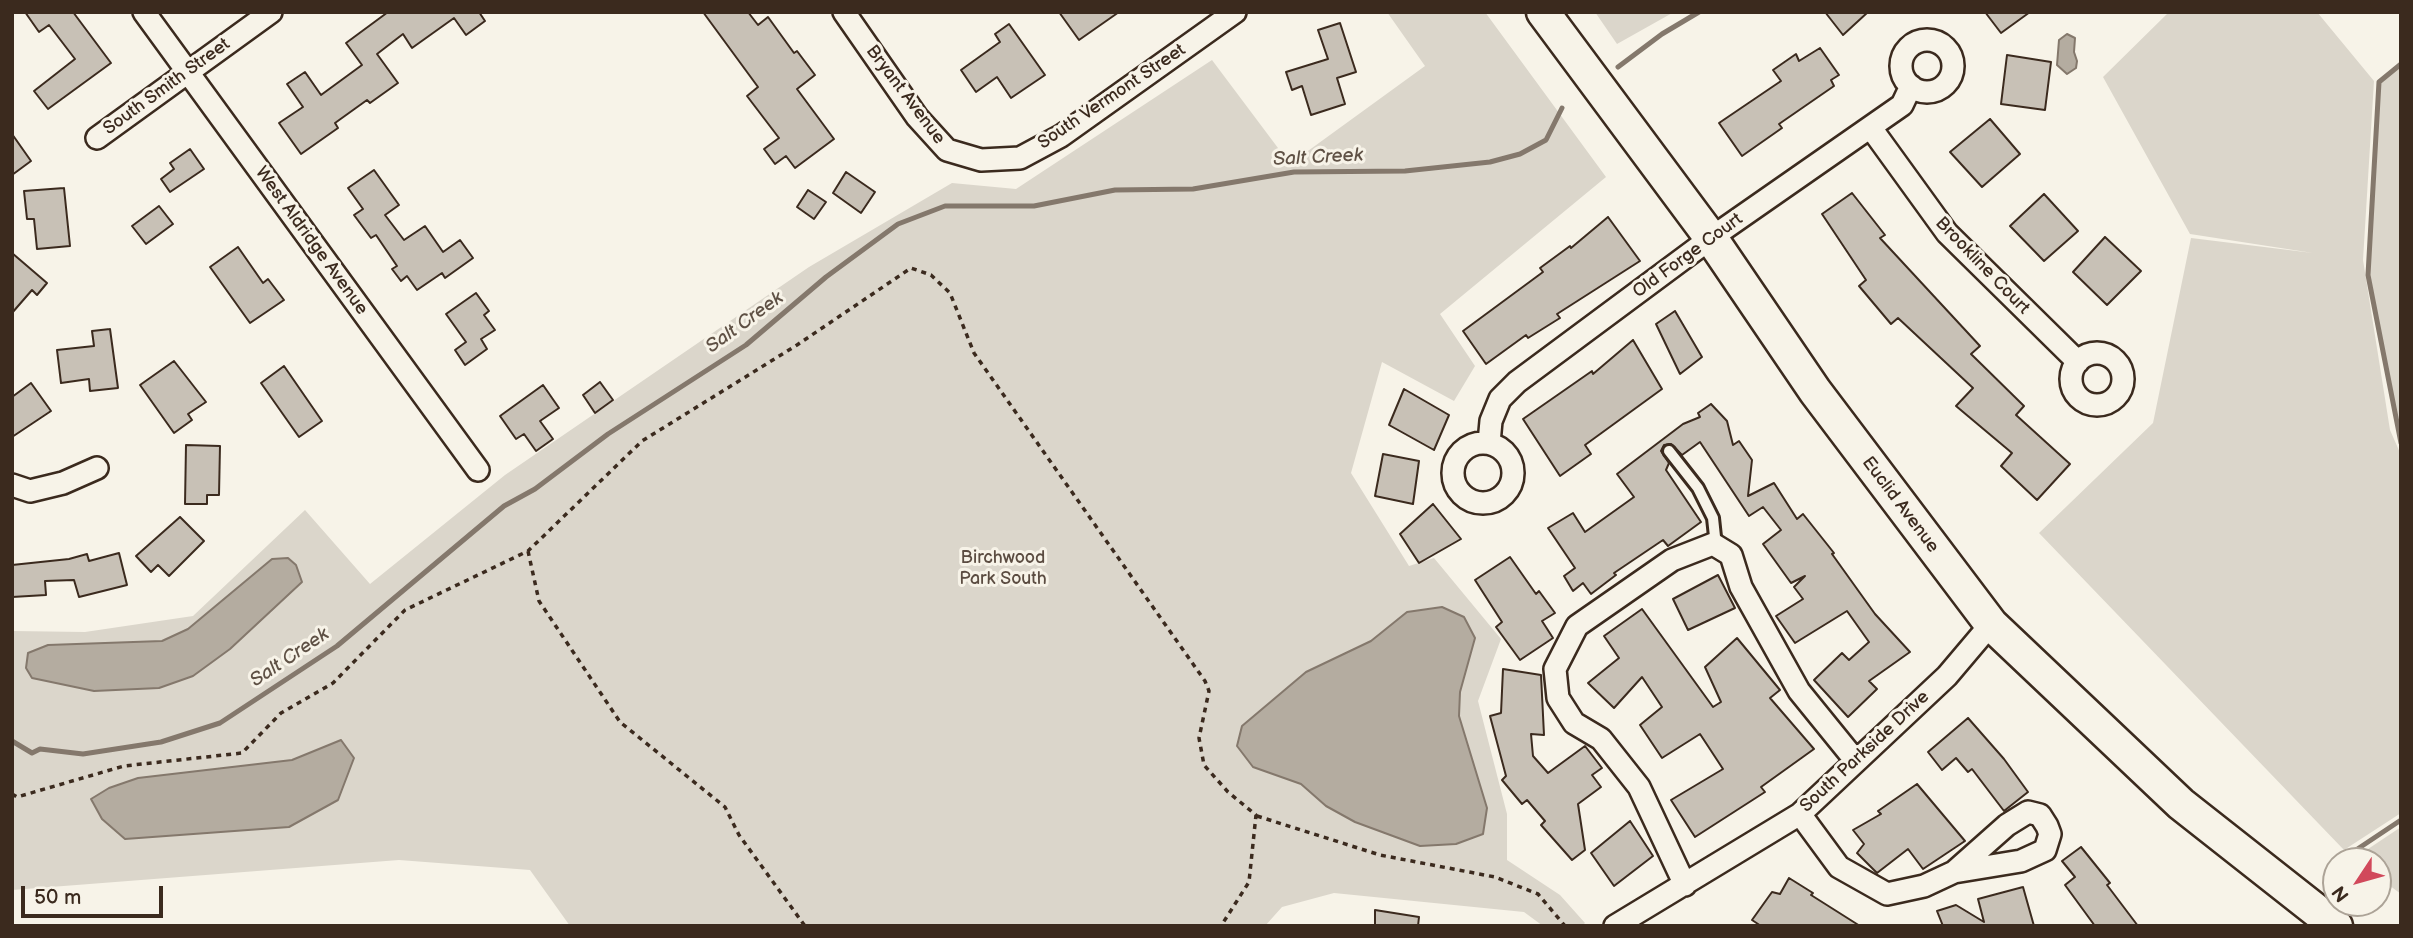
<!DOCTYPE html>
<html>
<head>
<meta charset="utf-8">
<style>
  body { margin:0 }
  #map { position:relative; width:2413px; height:938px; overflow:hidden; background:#f7f3e8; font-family:"Balsamiq Sans",sans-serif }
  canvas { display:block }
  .frame { position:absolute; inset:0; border:14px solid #3b2a1e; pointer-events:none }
  .north { position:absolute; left:2322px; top:847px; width:70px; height:70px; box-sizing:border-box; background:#f7f3e8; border:2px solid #aca397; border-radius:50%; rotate:234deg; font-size:19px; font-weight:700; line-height:28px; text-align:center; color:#3b2a1e }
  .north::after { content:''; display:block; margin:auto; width:24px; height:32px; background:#d1495b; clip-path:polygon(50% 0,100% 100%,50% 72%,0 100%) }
  .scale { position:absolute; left:21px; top:886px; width:142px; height:32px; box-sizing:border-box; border:4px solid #3b2a1e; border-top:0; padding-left:9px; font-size:21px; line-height:24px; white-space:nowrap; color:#3b2a1e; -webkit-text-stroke:5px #f7f3e8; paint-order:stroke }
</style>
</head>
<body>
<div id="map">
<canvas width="2413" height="938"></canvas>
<div class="frame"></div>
<div class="north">N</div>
<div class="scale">50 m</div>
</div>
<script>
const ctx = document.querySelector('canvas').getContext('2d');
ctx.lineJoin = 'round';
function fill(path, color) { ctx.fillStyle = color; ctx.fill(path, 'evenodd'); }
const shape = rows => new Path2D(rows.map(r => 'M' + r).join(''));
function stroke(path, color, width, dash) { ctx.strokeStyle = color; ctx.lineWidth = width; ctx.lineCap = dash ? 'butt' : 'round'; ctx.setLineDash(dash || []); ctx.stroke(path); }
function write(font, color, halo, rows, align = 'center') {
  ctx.font = font + ' "Balsamiq Sans",sans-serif'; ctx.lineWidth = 6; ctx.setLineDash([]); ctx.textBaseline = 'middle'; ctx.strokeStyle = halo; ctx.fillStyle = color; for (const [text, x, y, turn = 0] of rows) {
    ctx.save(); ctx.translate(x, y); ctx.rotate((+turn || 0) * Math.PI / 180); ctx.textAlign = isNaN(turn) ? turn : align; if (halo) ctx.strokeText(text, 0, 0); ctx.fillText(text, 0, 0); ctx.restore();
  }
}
const green = shape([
  [1387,12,1485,12,1606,177,1440,314,1475,366,1454,401,1382,362,1351,473,1409,566,1434,558,1501,639,1478,701,1507,814,1507,860,1560,895,1585,923,1582,926,1543,926,1524,912,1334,893,1282,907,1265,926,570,926,530,870,399,860,12,890,12,631,85,632,193,616,305,510,370,584,505,475,809,267,952,183,1016,189,1212,60,1290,164,1425,66],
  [1595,12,1674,12,1617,44],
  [2169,12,2317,12,2374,81,2363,260,2390,430,2401,455,2401,813,2344,850,2039,533,2153,423,2191,238,2313,253,2190,234,2103,77],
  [2401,65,2401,442,2368,264,2379,82],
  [2401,827,2401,894,2378,877,2378,861,2353,859]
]);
const water = shape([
  [2067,34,2075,38,2074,52,2077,61,2076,68,2067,74,2057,65,2059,40,2067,34],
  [288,558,296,565,302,582,230,649,193,676,159,688,94,691,32,678,26,668,28,653,48,645,162,641,188,629,272,559,288,558],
  [1442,607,1464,617,1475,638,1460,692,1459,716,1487,808,1483,834,1456,844,1420,846,1355,822,1326,806,1301,784,1253,767,1237,746,1242,726,1306,672,1371,641,1407,612,1442,607],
  [341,740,354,758,338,800,289,827,125,839,102,819,91,799,109,788,138,778,292,760,341,740]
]);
const stream = shape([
  [2401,64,2379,82,2368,275,2401,443],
  [1618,67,1662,34,1699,12],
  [12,741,32,753,40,749,83,754,161,742,220,723,337,646,504,506,535,489,608,434,746,345,826,277,898,224,945,206,1034,206,1115,190,1193,189,1294,172,1405,171,1490,162,1520,154,1546,140,1562,108],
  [2356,850,2401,820]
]);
const building = shape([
  [25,12,73,12,111,63,48,109,34,91,75,59,49,25,39,32,25,12],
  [388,12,479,12,485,21,466,35,454,18,412,48,403,34,377,54,398,83,370,103,367,100,335,123,338,128,301,154,279,123,303,107,287,84,305,72,321,95,362,65,346,43,388,12],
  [703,12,748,12,758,25,768,17,794,53,797,51,815,75,797,89,834,139,795,168,786,156,775,164,764,149,779,138,747,96,758,87,703,12],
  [1059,12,1119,12,1079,40,1059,12],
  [1825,12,1868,12,1843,35,1825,12],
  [1985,12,2030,12,2001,33,1985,12],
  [1340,23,1356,72,1337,78,1345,104,1311,115,1302,86,1292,90,1286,72,1328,59,1318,30,1340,23],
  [1009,24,1045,75,1011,98,997,77,976,92,961,70,1000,42,995,34,1009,24],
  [1820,48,1839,75,1831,80,1834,86,1779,124,1782,128,1742,156,1719,123,1781,81,1773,70,1796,54,1799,61,1820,48],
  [2007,55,2051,62,2045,110,2001,104,2007,55],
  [1990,119,2020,154,1982,187,1950,152,1990,119],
  [12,134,31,161,12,175,12,134],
  [190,149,204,169,170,192,161,179,174,169,170,163,190,149],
  [374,170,399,205,385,215,404,240,425,226,443,252,460,240,473,258,445,278,442,273,417,290,407,276,401,281,392,269,397,266,376,235,371,238,354,215,363,209,348,188,374,170],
  [846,172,875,192,861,213,833,193,846,172],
  [64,188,70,246,37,249,34,219,27,219,24,191,64,188],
  [808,190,826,202,814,219,797,207,808,190],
  [1852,193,1885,235,1880,238,1980,346,1971,354,2024,406,2016,415,2070,464,2037,500,2001,466,2012,453,1956,406,1973,388,1898,318,1891,324,1859,286,1866,280,1822,214,1852,193],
  [2044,194,2078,231,2044,261,2010,226,2044,194],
  [159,206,173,224,146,244,132,226,159,206],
  [1608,217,1640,261,1557,314,1560,318,1528,338,1526,335,1486,364,1463,331,1543,272,1540,268,1570,246,1571,248,1608,217],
  [2105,237,2141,271,2107,305,2073,272,2105,237],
  [238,247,263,283,268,279,284,300,250,323,210,267,238,247],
  [12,253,47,283,37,295,32,290,12,313,12,253],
  [476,293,489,311,484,315,495,330,481,339,487,349,465,365,455,350,466,342,446,314,476,293],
  [1675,311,1702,357,1680,374,1656,324,1675,311],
  [110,329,118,388,90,391,89,379,61,383,57,350,94,346,92,331,110,329],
  [1633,340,1662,389,1585,445,1591,454,1560,476,1523,419,1592,371,1593,374,1633,340],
  [174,361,206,402,188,414,192,420,174,433,140,385,174,361],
  [284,366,322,421,299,437,261,383,284,366],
  [600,382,613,400,595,413,583,395,600,382],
  [31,383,51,411,12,437,12,397,31,383],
  [543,385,559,408,540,421,553,439,536,451,524,434,516,439,500,416,543,385],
  [1404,389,1449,415,1434,450,1389,425,1404,389],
  [1711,404,1727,421,1733,445,1739,441,1752,460,1748,496,1774,483,1797,519,1803,514,1834,553,1832,554,1875,614,1910,652,1869,681,1877,689,1848,717,1814,680,1842,653,1849,660,1869,642,1847,611,1795,643,1776,616,1803,599,1794,587,1805,576,1791,583,1763,544,1781,530,1763,507,1749,516,1700,442,1682,455,1671,444,1664,445,1661,451,1669,463,1666,470,1701,522,1668,546,1663,540,1614,573,1616,575,1591,594,1583,583,1573,591,1564,576,1575,568,1548,528,1573,513,1585,532,1634,497,1617,474,1683,424,1700,417,1698,413,1711,404],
  [186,445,220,446,219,495,207,495,207,504,185,504,186,445],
  [1383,454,1419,461,1413,504,1375,496,1383,454],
  [1433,504,1461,539,1419,563,1400,534,1433,504],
  [180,517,204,541,169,576,158,565,151,572,136,556,180,517],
  [119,553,127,585,79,597,74,580,45,581,46,595,12,597,12,565,69,559,87,554,89,561,119,553],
  [1510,557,1536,594,1539,591,1555,613,1542,621,1553,638,1520,660,1496,627,1502,622,1475,580,1510,557],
  [1718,575,1735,608,1688,630,1673,599,1718,575],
  [1642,609,1713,707,1721,702,1705,667,1737,638,1780,690,1770,698,1814,749,1761,787,1765,792,1695,837,1671,800,1723,769,1700,734,1662,758,1640,725,1662,707,1642,677,1614,708,1588,683,1619,658,1604,636,1642,609],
  [1503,669,1541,675,1544,735,1531,734,1533,756,1548,773,1585,746,1602,768,1592,775,1601,787,1578,804,1585,850,1572,860,1541,825,1545,821,1527,800,1522,804,1502,780,1506,776,1490,716,1501,713,1503,669],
  [1968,718,2004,759,2028,792,2004,811,1972,769,1968,772,1956,758,1942,770,1928,752,1968,718],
  [1917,784,1965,841,1923,869,1908,849,1877,873,1857,853,1864,844,1853,830,1881,814,1878,811,1917,784],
  [1630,821,1653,856,1614,886,1591,853,1630,821],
  [2081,847,2110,883,2107,885,2138,926,2095,926,2065,885,2075,877,2062,861,2081,847],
  [1789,878,1813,893,1811,895,1860,926,1761,926,1752,920,1772,892,1780,894,1789,878],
  [2023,887,2034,926,1943,926,1937,911,1956,905,1984,922,1978,899,2023,887],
  [1375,910,1419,917,1418,926,1375,926,1375,910]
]);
const path = shape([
  [528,551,539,601,620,722,725,807,739,835,805,926],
  [12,794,17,797,124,766,242,753,281,713,333,683,405,610,528,551,642,441,797,345,911,268,931,275,950,293,974,353,1205,681,1209,691,1199,738,1204,765,1228,792,1256,815,1249,882,1221,926],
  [1257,816,1380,855,1495,877,1538,894,1565,926]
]);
const lane = shape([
  [1669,451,1698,488,1713,518,1716,546]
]);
const street = shape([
  [144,12,478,470],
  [844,12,917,117,947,150,981,160,1020,158,1061,136,1235,12],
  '1901 66a26 26 0 1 1 52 0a26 26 0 1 1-52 0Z',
  [1871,128,1947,233,2078,362],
  [97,138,271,12],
  '2071 379a26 26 0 1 1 52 0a26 26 0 1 1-52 0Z',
  '1453 473a30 30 0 1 1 60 0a30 30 0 1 1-60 0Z',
  [1489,443,1491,421,1500,399,1517,382,1711,238,1902,105,1911,86],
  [12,485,30,491,63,483,97,468],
  [1800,814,1839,867,1887,894,1924,886,1954,872,2007,825,2028,812,2040,815,2047,826,2050,834,2045,850,2021,861,1954,872],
  [1685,885,1639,787,1601,739,1574,723,1558,698,1555,669,1577,626,1672,560,1713,544,1731,555,1741,587,1799,691,1855,760],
  [1615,926,1800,814,1947,676,1991,624]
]);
const secondary = shape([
  [1543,12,1711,238,1815,391,1991,624,2181,804,2336,926]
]);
const streetNames = [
  ["South Smith Street",167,87,-36],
  ["Bryant Avenue",905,95,53],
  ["South Vermont Street",1112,97,-34],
  ["West Aldridge Avenue",311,241,54],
  ["Old Forge Court",1688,256,-36],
  ["Brookline Court",1982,266,46],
  ["Euclid Avenue",1900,505,53],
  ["South Parkside Drive",1865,752,-43]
];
const parkNames = [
  ["Birchwood",1003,558],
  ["Park South",1003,579]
];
const waterNames = [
  ["Salt Creek",1318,158,-3],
  ["Salt Creek",745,323,-36],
  ["Salt Creek",290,658,-34]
];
fill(green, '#dbd6cb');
fill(water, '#b4aca0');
stroke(water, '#84786c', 2);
stroke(stream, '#84786c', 5);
fill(building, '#c8c1b6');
stroke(building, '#3b2a1e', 2);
stroke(lane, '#3b2a1e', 16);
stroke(street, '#3b2a1e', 26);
stroke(secondary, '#3b2a1e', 37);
stroke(path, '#3b2a1e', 3.5, [5, 5]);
stroke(lane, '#f7f3e8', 10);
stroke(street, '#f7f3e8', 21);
stroke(secondary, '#f7f3e8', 32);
write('18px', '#3b2a1e', '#f7f3e8', streetNames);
write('18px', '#5b4c41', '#f7f3e8', parkNames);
write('italic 19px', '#5f5145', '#f7f3e8', waterNames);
</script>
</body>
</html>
